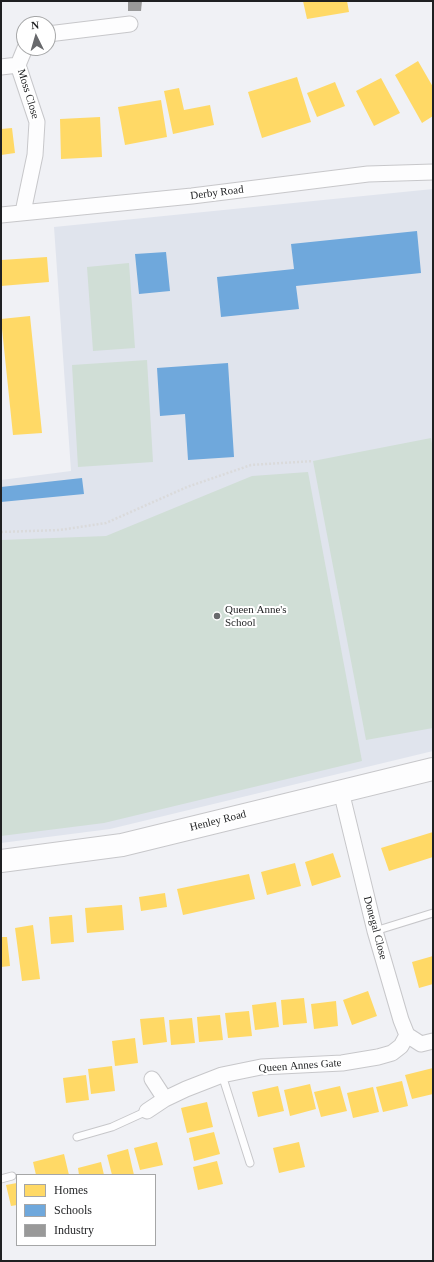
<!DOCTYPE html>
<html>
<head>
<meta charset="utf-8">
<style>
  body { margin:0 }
  #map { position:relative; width:434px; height:1262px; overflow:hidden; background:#f0f1f5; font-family:Georgia,serif }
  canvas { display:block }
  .frame { position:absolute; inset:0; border:2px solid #1f2022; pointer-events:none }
  .legend { position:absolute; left:16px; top:1174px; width:140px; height:72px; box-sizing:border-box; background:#fff; border:1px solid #a5a6a7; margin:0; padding:5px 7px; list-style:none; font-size:12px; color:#1f2022 }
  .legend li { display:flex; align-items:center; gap:8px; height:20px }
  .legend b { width:20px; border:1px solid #a5a6a7 }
  .north { position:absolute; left:16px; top:16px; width:40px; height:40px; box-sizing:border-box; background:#fff; border:1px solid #a5a6a7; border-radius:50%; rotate:355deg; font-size:11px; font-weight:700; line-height:16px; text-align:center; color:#1f2022 }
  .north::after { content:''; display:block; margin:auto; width:14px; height:18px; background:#68696c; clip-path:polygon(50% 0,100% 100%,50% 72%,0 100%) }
</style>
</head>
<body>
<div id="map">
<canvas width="434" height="1262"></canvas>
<div class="frame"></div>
<ul class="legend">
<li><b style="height:11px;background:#ffd966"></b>Homes</li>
<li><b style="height:11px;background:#6fa8dc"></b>Schools</li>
<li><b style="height:11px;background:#999"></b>Industry</li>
</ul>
<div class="north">N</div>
</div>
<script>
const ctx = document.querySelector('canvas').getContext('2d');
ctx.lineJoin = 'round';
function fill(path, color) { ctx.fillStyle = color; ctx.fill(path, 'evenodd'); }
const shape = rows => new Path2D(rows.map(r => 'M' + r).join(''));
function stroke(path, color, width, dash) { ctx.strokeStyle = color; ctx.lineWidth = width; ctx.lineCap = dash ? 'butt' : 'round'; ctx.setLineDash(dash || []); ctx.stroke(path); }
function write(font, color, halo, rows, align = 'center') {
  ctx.font = font + ' Georgia,serif'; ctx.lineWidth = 4; ctx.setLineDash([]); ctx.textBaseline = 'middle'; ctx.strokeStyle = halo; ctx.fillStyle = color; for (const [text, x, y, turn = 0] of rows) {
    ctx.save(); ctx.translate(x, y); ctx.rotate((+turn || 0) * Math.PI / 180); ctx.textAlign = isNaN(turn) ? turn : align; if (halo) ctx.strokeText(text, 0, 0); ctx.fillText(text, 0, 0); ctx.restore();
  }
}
const built = shape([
  [433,189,433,751,110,829,1,843,1,480,71,471,54,227]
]);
const green = shape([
  [129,263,135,348,93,351,87,267],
  [147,360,153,462,78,467,72,365],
  [431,438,433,449,433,728,366,740,313,461],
  [308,472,362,761,104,823,1,836,1,540,106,536,252,476]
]);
const homes = shape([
  [303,1,347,1,349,12,307,19],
  [418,61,433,87,433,116,422,123,395,75],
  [297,77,311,122,262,138,248,92],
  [381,78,400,113,374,126,356,91],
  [335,82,345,106,317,117,307,93],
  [179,88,184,110,210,105,214,125,173,134,164,91],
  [161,100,167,137,125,145,118,107],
  [100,117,102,157,61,159,60,119],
  [12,128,15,153,1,155,1,129],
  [47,257,49,282,1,286,1,260],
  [30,316,42,433,13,435,1,319],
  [433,832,433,857,389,871,381,848],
  [333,853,341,877,312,886,305,862],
  [295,863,301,886,267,895,261,872],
  [249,874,255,899,183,915,177,889],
  [165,893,167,907,141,911,139,897],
  [122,905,124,930,87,933,85,908],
  [72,915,74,942,51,944,49,917],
  [33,925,40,979,22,981,15,928],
  [1,937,7,937,10,966,1,967],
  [433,956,433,984,419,988,412,962],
  [368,991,377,1016,352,1025,343,1000],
  [304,998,307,1023,283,1025,281,1000],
  [336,1001,338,1026,314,1029,311,1004],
  [276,1002,279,1027,255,1030,252,1005],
  [249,1011,252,1036,228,1038,225,1013],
  [220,1015,223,1040,199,1042,197,1017],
  [164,1017,167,1042,143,1045,140,1019],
  [192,1018,195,1043,171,1045,169,1020],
  [135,1038,138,1063,115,1066,112,1041],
  [112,1066,115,1091,91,1094,88,1069],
  [433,1068,433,1094,412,1099,405,1075],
  [86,1075,89,1100,66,1103,63,1078],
  [402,1081,408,1106,383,1112,376,1087],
  [310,1084,316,1109,290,1116,284,1090],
  [278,1086,284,1111,258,1117,252,1092],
  [340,1086,347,1111,321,1117,314,1092],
  [373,1087,379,1112,353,1118,347,1093],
  [207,1102,213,1127,187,1133,181,1108],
  [214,1132,220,1154,194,1161,189,1138],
  [157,1142,163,1165,140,1170,134,1148],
  [299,1142,305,1167,279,1173,273,1148],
  [128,1149,134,1175,112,1175,107,1155],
  [64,1154,69,1175,36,1175,33,1162],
  [217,1161,223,1184,198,1190,193,1167],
  [101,1162,104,1175,79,1175,78,1168],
  [17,1183,17,1205,11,1206,6,1185]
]);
const schools = shape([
  [417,231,421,273,296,286,299,309,221,317,217,277,294,269,291,244],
  [166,252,170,291,139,294,135,254],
  [228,363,234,457,188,460,185,414,160,416,157,368],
  [82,478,84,494,1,502,1,487]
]);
const industry = shape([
  [128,1,142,1,141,11,128,11]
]);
const path = shape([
  [1,532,60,530,106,523,187,487,251,465,313,461]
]);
const service = shape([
  [375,931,433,913],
  [222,1075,250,1163],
  [77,1137,112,1127,147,1111],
  [1,1179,12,1176]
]);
const minor = shape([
  [48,34,130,24],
  [1,67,18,65],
  [23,212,35,155,37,122,18,65,25,48],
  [1,215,192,196,368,174,433,172],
  [341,791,375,931,401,1020,407,1035,421,1044,433,1041],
  [152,1079,165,1099],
  [147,1111,165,1099,186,1089,222,1075,261,1067,342,1063,378,1057,392,1053,401,1046,407,1035]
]);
const primary = shape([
  [1,861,122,845,433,769]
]);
const markers = [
  [217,616,4,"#68696c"]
];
const streetNames = [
  ["Moss Close",28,94,73],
  ["Derby Road",217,193,-7],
  ["Henley Road",218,821,-14],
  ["Donegal Close",375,928,75],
  ["Queen Annes Gate",300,1066,-4]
];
const poiNames = [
  ["Queen Anne's",225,610],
  ["School",225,623]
];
fill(built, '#e0e4ed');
fill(green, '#d0ded6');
fill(homes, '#ffd966');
fill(schools, '#6fa8dc');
fill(industry, '#999');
stroke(service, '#c7c7ca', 9);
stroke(minor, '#c7c7ca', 17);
stroke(primary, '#c7c7ca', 24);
stroke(path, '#dadadb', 2.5, [2, 2]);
stroke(service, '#fdfdfe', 7);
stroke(minor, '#fdfdfe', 15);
stroke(primary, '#fdfdfe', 22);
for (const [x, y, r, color] of markers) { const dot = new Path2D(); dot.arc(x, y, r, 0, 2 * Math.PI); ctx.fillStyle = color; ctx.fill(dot); stroke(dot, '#fff', 1.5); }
write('11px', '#1f2022', '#fff', streetNames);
write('11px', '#1f2022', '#fff', poiNames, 'left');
</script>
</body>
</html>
